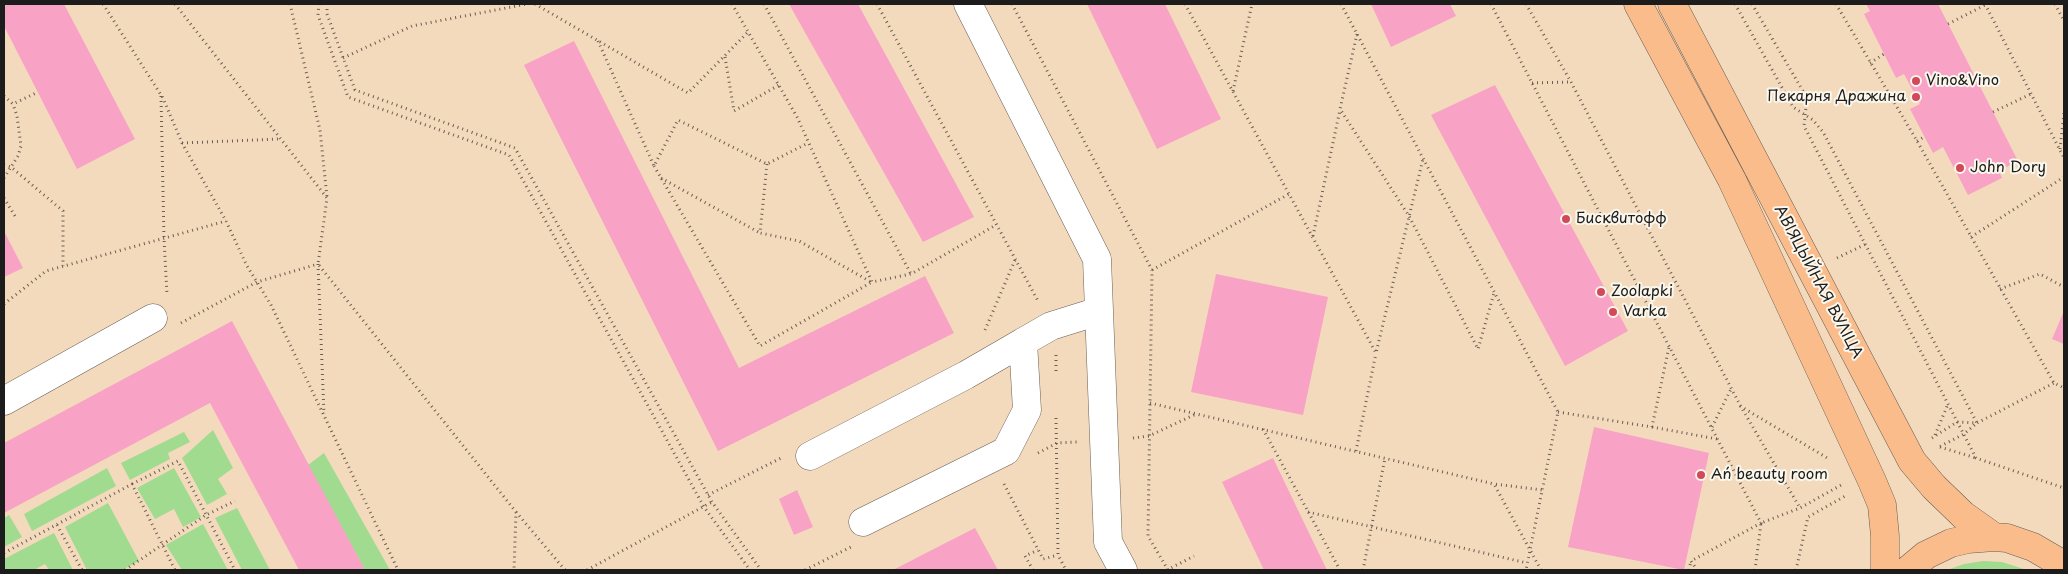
<!DOCTYPE html>
<html>
<head>
<meta charset="utf-8">
<style>
  body { margin:0 }
  #map { position:relative; width:2068px; height:574px; overflow:hidden; background:#f4dabc; font-family:"Playpen Sans",sans-serif }
  canvas { display:block }
  .frame { position:absolute; inset:0; border:5px solid #1c1c1c; pointer-events:none }
</style>
</head>
<body>
<div id="map">
<canvas width="2068" height="574"></canvas>
<div class="frame"></div>
</div>
<script>
const ctx = document.querySelector('canvas').getContext('2d');
ctx.lineJoin = 'round';
function fill(path, color) { ctx.fillStyle = color; ctx.fill(path, 'evenodd'); }
const shape = rows => new Path2D(rows.map(r => 'M' + r).join(''));
function stroke(path, color, width, dash) { ctx.strokeStyle = color; ctx.lineWidth = width; ctx.lineCap = dash ? 'butt' : 'round'; ctx.setLineDash(dash || []); ctx.stroke(path); }
function write(font, color, halo, rows, align = 'center') {
  ctx.font = font + ' "Playpen Sans",sans-serif'; ctx.lineWidth = 4; ctx.setLineDash([]); ctx.textBaseline = 'middle'; ctx.strokeStyle = halo; ctx.fillStyle = color; for (const [text, x, y, turn = 0] of rows) {
    ctx.save(); ctx.translate(x, y); ctx.rotate((+turn || 0) * Math.PI / 180); ctx.textAlign = isNaN(turn) ? turn : align; if (halo) ctx.strokeText(text, 0, 0); ctx.fillText(text, 0, 0); ctx.restore();
  }
}
const green = shape([
  [213,430,233,468,218,479,227,494,207,505,182,458],
  [184,432,190,442,168,453,170,459,130,480,121,463],
  [324,453,390,570,365,570,308,465],
  [107,468,116,486,32,531,24,514],
  [174,468,201,517,183,527,174,509,155,519,137,488],
  [108,503,139,561,122,570,87,570,65,527],
  [237,508,270,570,242,570,215,518],
  [9,515,22,537,4,547,4,518],
  [203,524,228,570,182,570,166,545],
  [54,533,73,570,49,570,45,564,34,570,4,570,4,559],
  [1983,561,2002,562,2027,570,1947,570,1964,564]
]);
const building = shape([
  [4,4,64,4,135,139,77,169,4,26],
  [789,4,858,4,974,217,923,242],
  [1087,4,1165,4,1221,119,1157,149],
  [1371,4,1450,4,1456,16,1391,47],
  [1866,4,1938,4,2018,161,1999,171,2002,178,1968,195,1943,147,1933,153,1910,109,1920,104,1904,74,1896,78,1864,14,1870,11],
  [574,41,739,368,925,276,954,333,718,451,524,65],
  [1495,85,1628,331,1565,366,1431,115],
  [4,231,23,268,4,277],
  [1216,274,1328,297,1303,415,1191,392],
  [2064,311,2064,344,2052,339],
  [232,321,365,570,299,570,210,403,4,513,4,443],
  [1594,427,1709,453,1684,570,1568,547],
  [1273,458,1309,533,1327,570,1264,570,1222,482],
  [797,490,813,527,794,535,779,499],
  [975,528,998,570,893,570,924,554]
]);
const path = shape([
  [103,4,163,98,182,143,226,221,247,266,271,305,398,570],
  [175,4,327,198,318,264,516,512,514,570],
  [290,4,320,130,327,197],
  [319,4,318,15,348,97,509,155,704,507,750,570],
  [327,4,327,14,355,90,515,148,712,502,761,570],
  [535,4,688,93,748,32],
  [732,4,797,117,872,282,911,274,996,225],
  [764,4,911,274],
  [877,4,1038,301],
  [1012,4,1152,270,1148,536,1168,570],
  [1185,4,1376,353,1423,159],
  [1341,4,1558,412,1526,570],
  [1491,4,1761,523,1691,561,1697,570],
  [1526,4,1571,82,1740,405,1800,508],
  [1735,4,1793,107,1813,120,1823,132,1977,423,1964,434,1937,448],
  [1752,4,1807,98,1804,126,1976,458,2064,488],
  [1836,4,1917,141,2054,383,2064,388],
  [1985,4,2064,158],
  [2055,4,2064,21],
  [1948,24,1985,5],
  [1357,34,1340,109,1409,216,1478,349,1494,293],
  [598,41,654,166,678,120,767,164,808,143],
  [725,57,734,111,779,85],
  [343,58,412,26,527,4],
  [1870,63,1884,54],
  [1532,83,1571,82],
  [1233,91,1252,4],
  [4,96,13,104,38,92],
  [161,96,164,238,167,295],
  [1993,112,2031,94],
  [1917,141,1924,137],
  [182,143,280,139],
  [2060,149,2064,113],
  [767,164,760,233,799,241,871,282],
  [4,165,11,167,63,211,63,266],
  [654,166,760,346,872,282],
  [4,178,18,156,21,146,17,116,13,104],
  [661,178,760,233],
  [4,198,15,216],
  [1313,236,1340,110],
  [1971,237,2064,177],
  [1837,258,1866,244],
  [1152,270,1289,194],
  [2000,289,2040,274,2064,287],
  [4,304,46,271,226,221],
  [181,323,257,282,318,264,324,414],
  [985,330,1015,260],
  [1056,355,1056,372],
  [1150,403,1494,484],
  [1740,406,1829,459],
  [1558,412,1652,427,1669,347],
  [1056,418,1058,555,1066,570],
  [1652,427,1717,439],
  [1712,427,1731,389],
  [1263,429,1340,570],
  [1935,435,1948,404],
  [1133,438,1149,436,1196,414],
  [1932,438,1957,422,1977,423,2054,383],
  [1940,447,1976,458],
  [1356,451,1376,353],
  [1038,453,1057,443,1077,442],
  [132,484,178,461,235,570],
  [1004,484,1043,559,1058,555],
  [708,495,783,457],
  [516,512,565,570],
  [1308,512,1527,563],
  [57,525,82,570],
  [4,553,132,484,175,570],
  [125,570,206,515,235,501],
  [587,570,712,502],
  [805,570,851,547],
  [1033,570,1025,556,1038,550],
  [1167,570,1194,556],
  [1363,570,1385,458],
  [1541,570,1494,484,1542,490],
  [1689,570,1691,561],
  [1755,570,1761,523,1800,508,1843,484],
  [1796,570,1808,517,1847,495]
]);
const minor = shape([
  [968,4,1097,259,1108,542,1123,570],
  [4,401,153,318],
  [810,456,966,375,1023,342],
  [863,522,1006,451,1027,410,1023,342,1051,326,1099,311]
]);
const major = shape([
  [1638,4,1732,180,1872,481,1882,505,1885,536,1885,570],
  [1672,4,1912,461,1934,487,1963,515,1994,537],
  [1908,570,1926,555,1951,543,1968,539,1994,537,2007,538,2033,547,2057,561,2064,568]
]);
const markers = [
  [1916,81,5,"#d1495b"],
  [1916,97,5,"#d1495b"],
  [1960,168,5,"#d1495b"],
  [1566,219,5,"#d1495b"],
  [1601,292,5,"#d1495b"],
  [1613,312,5,"#d1495b"],
  [1701,475,5,"#d1495b"]
];
const poiNames = [
  ["Vino&Vino",1926,81],
  ["Пекарня Дражина",1906,97,"right"],
  ["John Dory",1970,168],
  ["Бисквитофф",1576,219],
  ["Zoolapki",1611,292],
  ["Varka",1623,312],
  ["Ań beauty room",1711,475]
];
const streetNames = [
  ["АВІЯЦЫЙНАЯ ВУЛІЦА",1818,282,62]
];
fill(green, '#a1db8f');
fill(building, '#f8a2c6');
stroke(minor, '#685e54', 29);
stroke(major, '#685e54', 29);
stroke(path, '#685e54', 3, [1, 4]);
stroke(minor, '#fff', 28);
stroke(major, '#fabc8b', 28);
for (const [x, y, r, color] of markers) { const dot = new Path2D(); dot.arc(x, y, r, 0, 2 * Math.PI); ctx.fillStyle = color; ctx.fill(dot); stroke(dot, '#fbf7ec', 2); }
write('15px', '#1c1c1c', '#fbf7ec', poiNames, 'left');
write('15px', '#1c1c1c', '#fbf7ec', streetNames);
</script>
</body>
</html>
